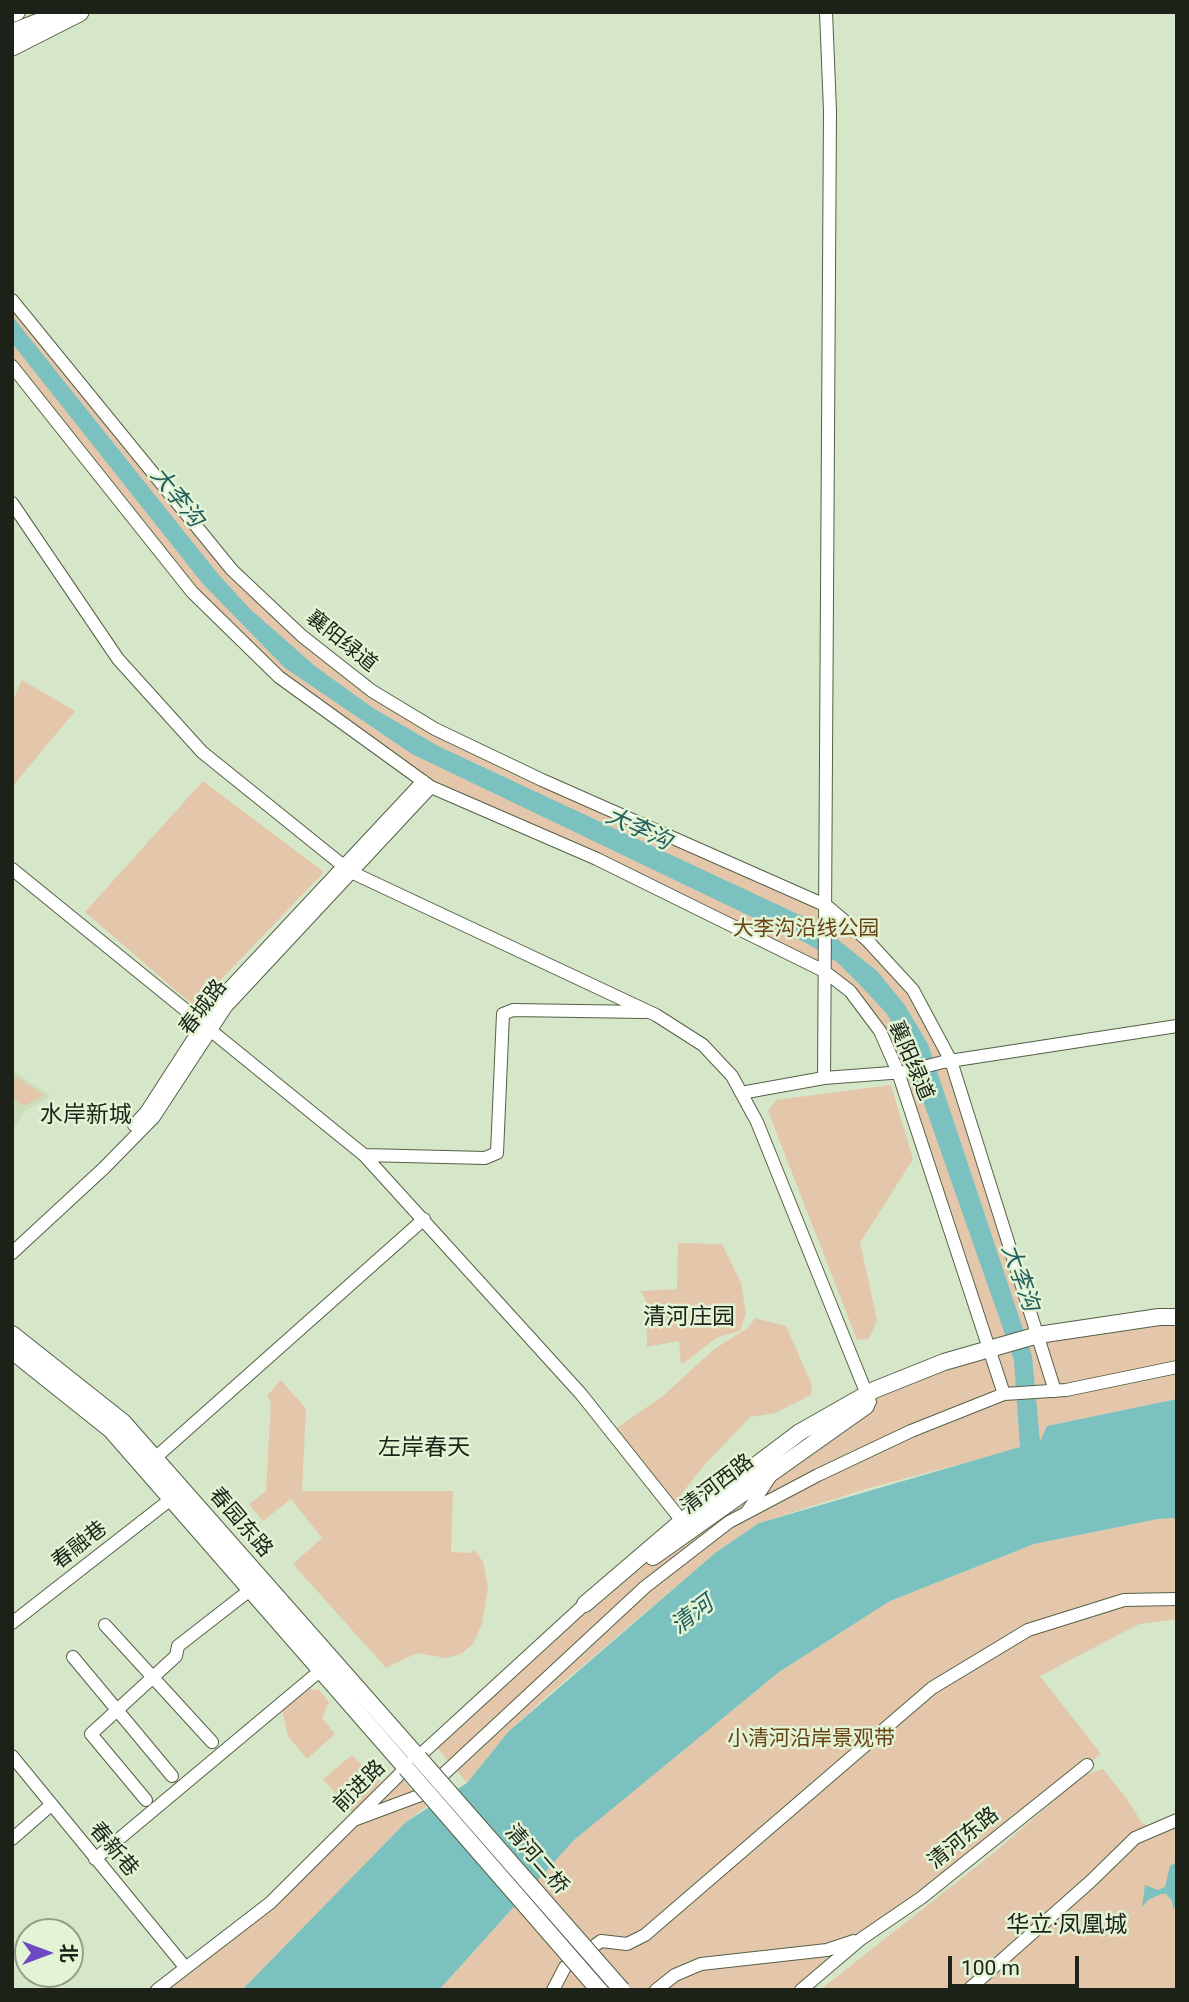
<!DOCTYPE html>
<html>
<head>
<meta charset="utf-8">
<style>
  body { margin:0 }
  #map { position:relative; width:1189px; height:2002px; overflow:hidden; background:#d6e6c8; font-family:Roboto,"Noto Sans SC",sans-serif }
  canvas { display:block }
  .frame { position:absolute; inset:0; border:14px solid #1c2217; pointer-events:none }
  .north { position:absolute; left:14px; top:1918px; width:70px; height:70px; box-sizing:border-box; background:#e3f3d5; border:2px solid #939f89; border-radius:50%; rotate:90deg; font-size:19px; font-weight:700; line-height:28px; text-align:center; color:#1c2217 }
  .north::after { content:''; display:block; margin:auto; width:24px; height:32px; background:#6d4ac2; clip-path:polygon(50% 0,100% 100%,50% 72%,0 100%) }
  .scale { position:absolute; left:948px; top:1956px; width:131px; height:32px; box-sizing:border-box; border:4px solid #1c2217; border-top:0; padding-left:9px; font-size:21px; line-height:24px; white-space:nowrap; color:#1c2217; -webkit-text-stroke:5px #e3f3d5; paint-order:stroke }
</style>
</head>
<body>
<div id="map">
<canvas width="1189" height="2002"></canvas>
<div class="frame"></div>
<div class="north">北</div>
<div class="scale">100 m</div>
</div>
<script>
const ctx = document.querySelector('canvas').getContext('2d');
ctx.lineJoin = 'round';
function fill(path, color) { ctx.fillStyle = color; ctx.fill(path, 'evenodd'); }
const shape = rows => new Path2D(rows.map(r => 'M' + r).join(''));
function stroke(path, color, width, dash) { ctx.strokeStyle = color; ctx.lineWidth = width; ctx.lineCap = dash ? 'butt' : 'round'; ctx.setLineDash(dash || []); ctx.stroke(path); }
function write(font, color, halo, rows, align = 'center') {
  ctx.font = font + ' Roboto,"Noto Sans SC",sans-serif'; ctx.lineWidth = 5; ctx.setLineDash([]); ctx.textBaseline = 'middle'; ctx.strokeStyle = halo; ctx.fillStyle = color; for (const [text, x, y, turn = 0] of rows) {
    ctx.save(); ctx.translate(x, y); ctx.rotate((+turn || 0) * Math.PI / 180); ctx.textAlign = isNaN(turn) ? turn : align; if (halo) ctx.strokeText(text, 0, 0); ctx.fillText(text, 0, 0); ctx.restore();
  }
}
const built = shape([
  [15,1072,51,1096,25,1111,12,1130,12,1076]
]);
const green = shape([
  [12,300,232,570,302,636,435,729,827,906,913,990,951,1061,1043,1337,1177,1322,1177,1399,1047,1426,1040,1443,869,1488,759,1523,715,1553,546,1697,509,1731,467,1783,434,1744,585,1604,876,1399,933,1375,991,1356,880,1031,824,971,431,787,279,677,192,592,12,364],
  [22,680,75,711,12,787,12,702],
  [203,781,324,872,195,1007,85,912],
  [16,1077,44,1095,24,1106,12,1098,12,1082],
  [891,1085,913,1159,860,1243,877,1320,869,1339,857,1340,768,1111,776,1100],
  [678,1243,722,1244,741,1283,746,1313,740,1331,718,1337,681,1365,679,1341,647,1347,646,1301,641,1291,677,1289],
  [755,1318,786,1326,812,1385,811,1395,775,1413,750,1417,700,1470,677,1500,666,1502,611,1432,663,1396,713,1350,749,1327],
  [281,1380,306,1409,302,1491,453,1491,451,1552,471,1553,474,1549,483,1562,488,1587,482,1624,473,1644,461,1654,446,1658,417,1653,386,1668,293,1564,322,1538,291,1499,263,1521,249,1504,266,1491,271,1403,267,1396],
  [1177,1518,1177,1619,1139,1624,1040,1676,1101,1754,801,1990,439,1990,579,1834,779,1672,890,1601,1034,1544,1158,1519],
  [309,1689,319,1690,329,1702,322,1718,335,1734,307,1759,288,1736,282,1710],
  [352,1755,364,1767,376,1766,382,1778,373,1793,352,1813,323,1779],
  [1103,1769,1127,1799,1142,1823,1156,1829,1177,1820,1177,1990,820,1990,996,1851,1082,1776],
  [399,1776,427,1806,406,1822,242,1990,157,1990,270,1903]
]);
const water = shape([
  [12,316,218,574,250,609,316,667,373,708,438,746,817,923,877,971,904,1004,928,1044,1032,1356,1040,1441,1047,1426,1177,1399,1177,1518,1158,1519,1034,1544,890,1601,779,1672,574,1840,439,1990,242,1990,406,1822,467,1783,509,1731,715,1553,759,1523,1020,1447,1014,1360,901,1038,887,1014,862,987,837,962,806,943,412,754,285,668,203,584,12,343],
  [1177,1862,1177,1907,1173,1908,1172,1901,1166,1894,1161,1894,1148,1900,1142,1907,1145,1885,1158,1890,1165,1887,1170,1866]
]);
const minor = shape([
  [826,12,830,111,824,1078,904,1072,943,1062,1177,1026],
  [12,300,232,570,302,636,372,691,435,729,542,780,827,906,867,940,913,990,951,1061,1055,1391],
  [12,366,192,592,279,677,431,787,597,859,824,971,850,991,880,1031,898,1072,1004,1394],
  [12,503,118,659,202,752,351,872,656,1015,703,1045,732,1076,757,1122,870,1402],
  [12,869,364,1155,581,1394,682,1521],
  [741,1093,824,1078],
  [134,1125,146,1112,219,999,423,781],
  [364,1155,485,1158,497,1153,503,1014,513,1010,645,1012],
  [12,1253,104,1168,154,1117,226,1007,431,787],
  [155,1458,424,1219],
  [747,1512,770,1477],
  [12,1623,171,1499],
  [105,1625,212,1742],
  [73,1657,172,1776],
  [12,1756,185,1967],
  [146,1800,91,1734,176,1656,178,1646,250,1590],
  [354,1820,421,1795,645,1587,729,1522,818,1475,911,1431,1004,1394,1066,1390,1177,1367],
  [12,1839,51,1805],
  [95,1859,321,1670],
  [157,1990,270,1903,406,1768,585,1604],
  [553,1990,565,1967,601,1941,627,1944,645,1935,932,1688,1028,1630,1124,1600,1177,1599],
  [656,1990,675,1975,701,1964,827,1950,854,1941],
  [801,1990,861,1939,921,1898,1087,1765],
  [968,1990,1091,1881,1135,1838,1177,1820]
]);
const major = shape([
  [12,14,17,12],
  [12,32,56,15],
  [12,1334,123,1422,419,1758],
  [12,1351,111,1430,406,1768],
  [653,1557,866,1406],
  [585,1604,682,1521,800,1432,874,1390,944,1362,1038,1335,1159,1317,1177,1317]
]);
const highway = shape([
  [12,46,79,12]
]);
const majorBridge = shape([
  [419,1758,622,1990],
  [406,1768,599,1990]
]);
const streetNames = [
  ["襄阳绿道",341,642,39],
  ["春城路",204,1008,-53],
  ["襄阳绿道",910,1061,67],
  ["清河西路",718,1485,-37],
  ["春园东路",240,1523,49],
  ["春融巷",80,1546,-38],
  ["前进路",360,1787,-45],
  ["清河东路",964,1839,-39],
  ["春新巷",113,1850,50],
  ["清河二桥",536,1860,49]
];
const parkNames = [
  ["大李沟沿线公园",806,930],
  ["小清河沿岸景观带",811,1740]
];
const waterNames = [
  ["大李沟",176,498,51],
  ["大李沟",638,830,25],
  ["大李沟",1019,1278,70],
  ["清河",693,1616,-37]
];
const neighbourhoodNames = [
  ["水岸新城",86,1116],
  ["清河庄园",689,1318],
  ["左岸春天",424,1449],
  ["华立·凤凰城",1067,1926]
];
fill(built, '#cbdeb9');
fill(green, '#e4c7ab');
fill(water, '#7ac1c0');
stroke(minor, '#546147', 14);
stroke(major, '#546147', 18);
stroke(highway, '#546147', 21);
stroke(minor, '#fff', 12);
stroke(major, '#fff', 16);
stroke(highway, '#fff', 19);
stroke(majorBridge, '#546147', 18, []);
stroke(majorBridge, '#fff', 16);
write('21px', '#1c2217', '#e3f3d5', streetNames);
write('21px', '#6a4215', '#e3f3d5', parkNames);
write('italic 23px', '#235e5e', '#e3f3d5', waterNames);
write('23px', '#1c2217', '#e3f3d5', neighbourhoodNames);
</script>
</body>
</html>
